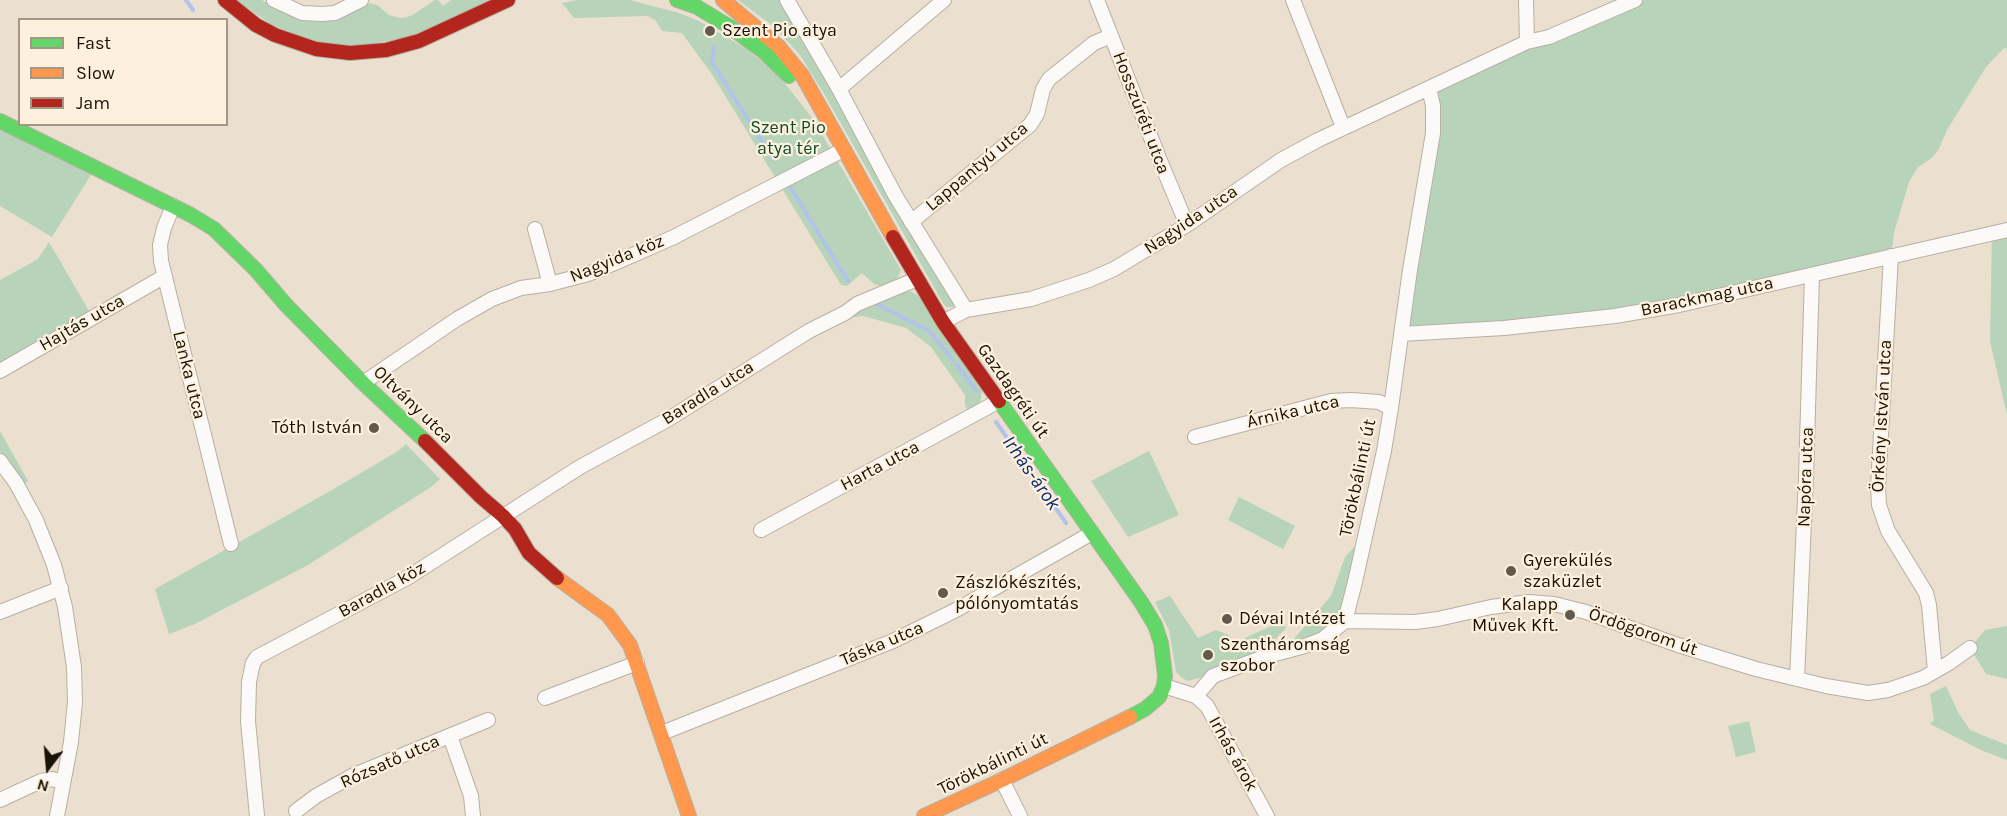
<!DOCTYPE html>
<html>
<head>
<meta charset="utf-8">
<style>
  body { margin:0 }
  #map { position:relative; width:2007px; height:816px; overflow:hidden; background:#ebe0cf; font-family:Karla,sans-serif }
  canvas { display:block }
  .legend { position:absolute; left:18px; top:18px; width:210px; height:108px; box-sizing:border-box; background:#fdf1de; border:2px solid #a19888; margin:0; padding:8px 10px; list-style:none; font-size:18px; color:#181207 }
  .legend li { display:flex; align-items:center; gap:12px; height:30px }
  .legend b { width:30px; border:2px solid #a19888 }
  .north { position:absolute; left:18px; top:738px; width:60px; height:60px; -webkit-text-stroke:4px #fdf1de; paint-order:stroke; rotate:196deg; font-size:16px; font-weight:700; line-height:24px; text-align:center; color:#181207 }
  .north::after { content:''; display:block; margin:auto; width:21px; height:27px; background:#181207; clip-path:polygon(50% 0,100% 100%,50% 72%,0 100%) }
</style>
</head>
<body>
<div id="map">
<canvas width="2007" height="816"></canvas>
<ul class="legend">
<li><b style="height:8px;background:#63d668"></b>Fast</li>
<li><b style="height:8px;background:#ff974d"></b>Slow</li>
<li><b style="height:8px;background:#b3261e"></b>Jam</li>
</ul>
<div class="north">N</div>
</div>
<script>
const ctx = document.querySelector('canvas').getContext('2d');
ctx.lineJoin = 'round';
function fill(path, color) { ctx.fillStyle = color; ctx.fill(path, 'evenodd'); }
const shape = rows => new Path2D(rows.map(r => 'M' + r).join(''));
function stroke(path, color, width, dash) { ctx.strokeStyle = color; ctx.lineWidth = width; ctx.lineCap = dash ? 'butt' : 'round'; ctx.setLineDash(dash || []); ctx.stroke(path); }
function write(font, color, halo, rows, align = 'center') {
  ctx.font = font + ' Karla,sans-serif'; ctx.lineWidth = 4.5; ctx.setLineDash([]); ctx.textBaseline = 'middle'; ctx.strokeStyle = halo; ctx.fillStyle = color; for (const [text, x, y, turn = 0] of rows) {
    ctx.save(); ctx.translate(x, y); ctx.rotate((+turn || 0) * Math.PI / 180); ctx.textAlign = isNaN(turn) ? turn : align; if (halo) ctx.strokeText(text, 0, 0); ctx.fillText(text, 0, 0); ctx.restore();
  }
}
const green = shape([
  [236,0,262,0,296,19,322,21,339,18,369,3,377,5,389,15,400,18,411,16,435,0,438,0,443,6,451,0,493,0,406,38,357,46,316,41,272,25],
  [578,0,630,0,679,13,699,21,747,49,779,76,813,119,901,270,897,280,886,286,881,286,874,284,862,273,847,286,841,285,713,76,682,33,662,31,656,21,648,16,574,18,562,3],
  [738,0,782,0,955,304,953,307,946,307,943,303,823,92,800,55,773,26],
  [1635,0,2007,0,2007,50,2005,47,1986,67,1947,130,1939,149,1932,158,1918,167,1909,182,1894,233,1891,256,1679,305,1401,334,1433,133,1429,88],
  [0,128,91,175,52,237,0,206],
  [2007,225,2007,415,1990,341,1992,233],
  [49,242,89,311,0,367,0,280,38,259],
  [910,291,920,297,982,391,980,404,969,412,965,406,965,395,931,347,906,328,863,316,854,317,853,315,870,307,876,299],
  [0,431,28,481,24,485,0,452],
  [406,444,440,479,431,487,308,565,195,624,169,634,155,589,325,494,398,451],
  [1149,451,1179,515,1128,537,1091,481],
  [1239,497,1295,526,1283,549,1228,520],
  [1355,546,1356,559,1340,618,1329,630,1296,643,1293,640,1331,596,1345,557],
  [1170,596,1198,638,1216,630,1229,635,1234,643,1282,621,1286,628,1264,651,1215,670,1199,678,1188,681,1182,678,1176,672,1169,630,1155,602],
  [2007,626,2007,679,1986,674,1970,648,1985,630],
  [1946,686,1958,712,1970,730,2007,745,2007,760,1983,751,1930,724,1934,720,1930,694],
  [1749,721,1756,752,1736,757,1728,726]
]);
const stream = shape([
  [186,0,193,10],
  [714,48,712,60,713,64,773,159],
  [789,185,848,281],
  [877,304,929,331,953,360],
  [957,365,976,391],
  [996,422,1066,523]
]);
const street = shape([
  [274,0,302,13,322,14,335,13,361,0],
  [787,0,839,89,895,195,966,310],
  [1097,0,1161,163,1187,225],
  [1293,0,1343,127],
  [1526,0,1527,42],
  [839,89,944,0],
  [173,206,164,228,160,245,161,261,231,544],
  [911,222,1030,125,1037,114,1043,89,1049,79,1094,43,1111,36],
  [535,229,550,284],
  [1891,256,1878,487,1879,505,1888,531,1926,593,1929,605,1935,671],
  [943,322,966,310,1031,299,1089,280,1114,269,1187,225,1281,160,1318,140,1527,42,1549,37,1635,0],
  [1401,334,1504,328,1615,316,1679,305,2007,230],
  [0,371,165,276],
  [363,383,457,319,492,299,521,288,550,284,588,274,617,262,674,237,843,150],
  [1195,437,1331,401,1351,400,1379,402,1391,408],
  [0,461,16,483,36,520,54,565,65,607,74,667,75,702,71,742,57,816],
  [761,530,999,401],
  [0,612,61,588],
  [1345,621,1415,622,1438,619,1491,607,1529,602,1554,604,1586,612,1678,645,1756,669,1826,686,1868,693,1888,690,1923,678,1949,663,1970,648],
  [1797,679,1806,477,1812,275],
  [1164,686,1196,696,1207,706,1267,816],
  [1196,696,1213,676,1264,657,1305,646,1323,639,1345,621,1355,582,1384,451,1391,408,1410,270,1433,133,1433,106,1429,88],
  [545,698,637,663],
  [662,733,893,641,956,610,1092,533],
  [450,736,471,796,473,816],
  [1002,780,1020,816],
  [0,800,41,781,52,779,63,782],
  [296,811,316,796,352,776,488,720],
  [257,816,248,721,249,682,253,663,257,657,407,578,580,467,667,420,809,331,845,313,857,304,917,279]
]);
const fast = shape([
  [677,0,697,7,730,27,763,51,789,76],
  [0,121,191,215,214,229,256,270,286,305,363,383,425,441],
  [999,401,1141,602,1155,625,1161,643,1165,675,1164,686,1159,697,1145,709,1130,717]
]);
const slow = shape([
  [723,0,779,47,802,75,893,237],
  [557,578,608,615,630,645,689,816],
  [924,816,1002,780,1130,717]
]);
const jam = shape([
  [225,0,256,25,275,35,316,49,350,53,386,50,419,41,508,0],
  [893,237,943,322,999,401],
  [425,441,481,497,503,516,515,529,529,553,557,578]
]);
const markers = [
  [710,31,6,"#625a4d"],
  [374,428,6,"#625a4d"],
  [1511,571,6,"#625a4d"],
  [943,593,6,"#625a4d"],
  [1570,615,6,"#625a4d"],
  [1227,619,6,"#625a4d"],
  [1208,655,6,"#625a4d"]
];
const poiNames = [
  ["Szent Pio atya",722,31],
  ["Tóth István",362,428,"right"],
  ["Gyerekülés",1523,561],
  ["szaküzlet",1523,582],
  ["Zászlókészítés,",955,583],
  ["pólónyomtatás",955,604],
  ["Kalapp",1558,605,"right"],
  ["Művek Kft.",1558,626,"right"],
  ["Dévai Intézet",1239,619],
  ["Szentháromság",1220,645],
  ["szobor",1220,666]
];
const streetNames = [
  ["Hosszúréti utca",1141,113,69],
  ["Lappantyú utca",977,167,-40],
  ["Nagyida utca",1191,220,-34],
  ["Nagyida köz",617,259,-22],
  ["Barackmag utca",1707,297,-12],
  ["Hajtás utca",82,323,-30],
  ["Lanka utca",189,375,76],
  ["Gazdagréti út",1013,391,55],
  ["Baradla utca",708,393,-32],
  ["Oltvány utca",413,405,44],
  ["Árnika utca",1293,412,-13],
  ["Örkény István utca",1882,416,-87],
  ["Harta utca",880,466,-28],
  ["Napóra utca",1806,477,-88],
  ["Törökbálinti út",1358,478,-78],
  ["Baradla köz",382,590,-29],
  ["Ördögorom út",1643,632,19],
  ["Táska utca",882,644,-23],
  ["Irhás árok",1233,754,61],
  ["Rózsatő utca",390,762,-24],
  ["Törökbálinti út",993,764,-26]
];
const parkNames = [
  ["Szent Pio",788,128],
  ["atya tér",788,149]
];
const waterNames = [
  ["Irhás-árok",1031,473,55]
];
fill(green, '#b7d4ba');
stroke(stream, '#b1c3ea', 4);
stroke(street, '#b7afa2', 16);
stroke(fast, '#b7afa2', 16);
stroke(slow, '#b7afa2', 16);
stroke(jam, '#b7afa2', 16);
stroke(street, '#fcfaf8', 14);
stroke(fast, '#63d668', 14);
stroke(slow, '#ff974d', 14);
stroke(jam, '#b3261e', 14);
for (const [x, y, r, color] of markers) { const dot = new Path2D(); dot.arc(x, y, r, 0, 2 * Math.PI); ctx.fillStyle = color; ctx.fill(dot); stroke(dot, '#fdf1de', 2); }
write('18px', '#181207', '#fdf1de', poiNames, 'left');
write('18px', '#181207', '#fdf1de', streetNames);
write('18px', '#0d4a30', '#fdf1de', parkNames);
write('italic 20px', '#102d73', '#fdf1de', waterNames);
</script>
</body>
</html>
